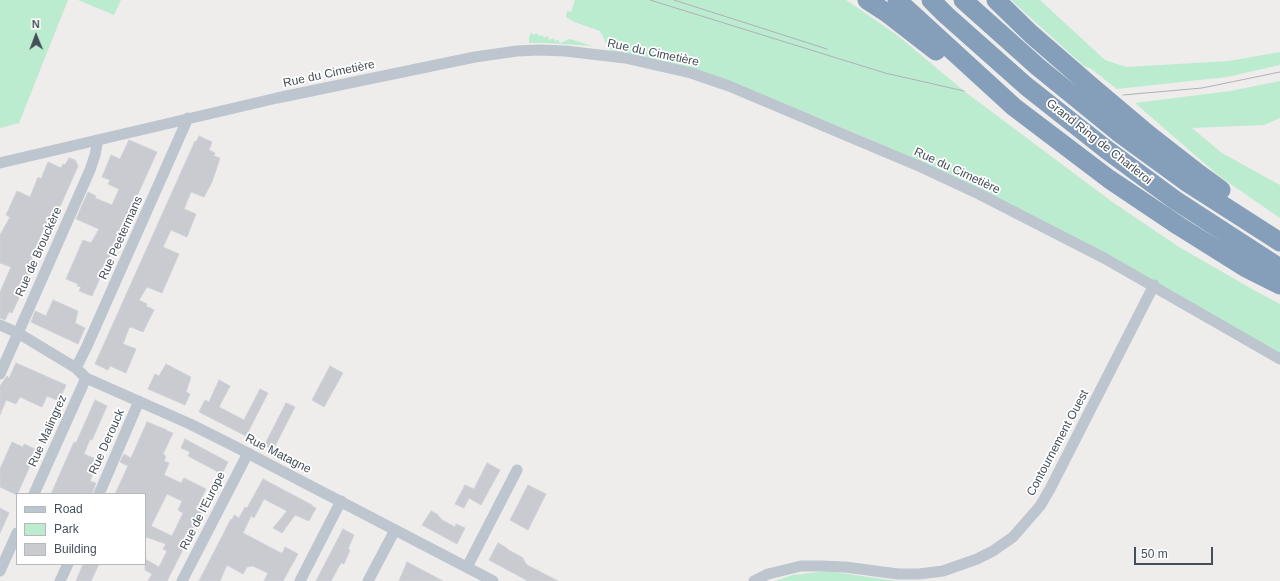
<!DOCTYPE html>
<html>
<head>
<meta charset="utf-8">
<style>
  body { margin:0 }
  #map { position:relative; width:1280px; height:581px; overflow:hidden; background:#efecec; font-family:Arial,sans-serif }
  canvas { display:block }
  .legend { position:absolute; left:16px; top:493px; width:130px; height:72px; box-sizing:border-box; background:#fff; border:1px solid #b5b9bd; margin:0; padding:5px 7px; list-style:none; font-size:12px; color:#454f59 }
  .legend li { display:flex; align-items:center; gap:8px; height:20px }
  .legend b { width:20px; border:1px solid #b5b9bd }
  .north { position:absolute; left:16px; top:16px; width:40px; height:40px; -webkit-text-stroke:3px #fff; paint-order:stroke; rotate:359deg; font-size:11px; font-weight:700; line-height:16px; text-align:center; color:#454f59 }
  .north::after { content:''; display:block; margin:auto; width:14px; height:18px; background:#454f59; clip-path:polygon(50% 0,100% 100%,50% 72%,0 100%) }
  .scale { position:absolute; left:1134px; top:547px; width:79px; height:18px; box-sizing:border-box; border:2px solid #454f59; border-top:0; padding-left:5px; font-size:12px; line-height:14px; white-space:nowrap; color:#454f59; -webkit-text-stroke:3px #fff; paint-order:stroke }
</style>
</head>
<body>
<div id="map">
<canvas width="1280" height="581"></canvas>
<ul class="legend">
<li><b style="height:5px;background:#bdc6ce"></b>Road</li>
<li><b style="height:11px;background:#bbeccf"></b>Park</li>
<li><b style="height:11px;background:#c9cbd1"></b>Building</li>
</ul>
<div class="north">N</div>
<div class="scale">50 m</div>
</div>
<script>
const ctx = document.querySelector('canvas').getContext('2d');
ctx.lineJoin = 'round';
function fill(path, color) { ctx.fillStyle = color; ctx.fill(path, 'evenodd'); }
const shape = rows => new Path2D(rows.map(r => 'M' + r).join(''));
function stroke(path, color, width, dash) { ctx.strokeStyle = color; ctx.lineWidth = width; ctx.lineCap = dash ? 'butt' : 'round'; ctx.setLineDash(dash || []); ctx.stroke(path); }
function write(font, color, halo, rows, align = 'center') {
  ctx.font = font + ' Arial,sans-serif'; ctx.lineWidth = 3.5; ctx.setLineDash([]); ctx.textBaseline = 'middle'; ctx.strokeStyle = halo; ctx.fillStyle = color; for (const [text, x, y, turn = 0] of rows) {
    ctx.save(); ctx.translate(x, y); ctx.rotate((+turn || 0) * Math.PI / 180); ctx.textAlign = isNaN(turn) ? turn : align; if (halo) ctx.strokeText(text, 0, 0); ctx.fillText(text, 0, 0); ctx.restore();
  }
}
const green = shape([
  [0,0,68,0,19,123,0,128],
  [78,0,121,0,114,15],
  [575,0,846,0,897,35,964,91,1111,201,1179,247,1252,289,1280,304,1280,354,1094,247,960,179,862,136,732,82,614,52,609,49,600,31,574,22,566,17,567,11,571,12],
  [1011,0,1040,0,1105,60,1126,67,1229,61,1280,52,1280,65,1227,77,1117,89,1090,68,1084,66],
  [531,32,533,35,537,33,539,36,542,35,544,38,548,36,549,40,553,38,555,41,558,40,560,43,570,39,592,46,546,43,529,43,529,38],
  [1280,81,1280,118,1264,125,1192,128,1222,153,1280,185,1280,218,1219,176,1135,103,1230,91],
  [828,571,861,576,897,581,775,581,793,575]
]);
const building = shape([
  [199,136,212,142,209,150,215,153,214,156,220,158,212,182,204,197,191,192,184,209,196,214,187,237,171,230,163,247,179,254,162,293,147,287,139,300,147,304,146,306,154,310,143,332,131,327,129,328,123,344,136,349,126,373,110,366,108,370,95,364,195,141,196,142,199,136],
  [129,140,157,152,92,296,79,291,81,287,77,286,78,284,66,279,83,240,91,243,99,229,76,219,88,192,96,196,95,198,112,205,119,189,108,184,110,180,102,177,111,155,120,159,129,140],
  [69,158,75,160,78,166,55,218,50,216,47,222,31,259,35,261,34,265,12,313,9,312,5,320,0,318,0,292,11,267,0,263,0,235,10,217,6,215,17,191,30,197,38,177,41,179,48,162,61,168,63,164,65,165,69,158],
  [53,300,78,311,75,323,85,328,78,344,31,322,35,311,46,316,53,300],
  [16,363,66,385,59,401,47,396,42,407,20,397,16,404,6,400,0,415,0,386,7,376,9,378,16,363],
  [166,364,191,377,186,392,190,394,185,405,148,389,155,374,159,376,166,364],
  [330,366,343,373,324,407,312,400,330,366],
  [219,380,230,386,219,407,244,420,260,389,268,393,246,436,199,412,205,400,209,402,219,380],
  [95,400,107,406,92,440,90,439,84,454,98,460,90,481,96,483,92,494,51,494,74,442,76,443,95,400],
  [286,403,295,407,273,450,264,446,286,403],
  [147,422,167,430,167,431,173,433,163,454,166,456,164,461,169,463,164,475,181,483,184,478,206,489,199,503,205,506,167,581,148,581,152,574,145,570,145,559,159,567,167,551,163,549,166,544,146,537,145,538,145,494,115,494,128,466,120,462,124,454,131,458,147,422],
  [167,494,182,501,178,510,183,513,172,536,151,526,167,494],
  [185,439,228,462,222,474,188,456,190,452,181,448,185,439],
  [12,442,23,447,24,444,37,450,17,495,0,487,0,469,12,442],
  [487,463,500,470,481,505,469,498,464,508,455,504,465,485,474,489,487,463],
  [263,479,312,505,312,506,316,508,309,521,295,515,282,533,273,528,287,511,264,499,254,518,251,516,243,533,281,553,283,552,285,547,298,554,283,581,264,581,268,573,253,566,247,567,243,574,227,565,220,581,199,581,231,519,232,520,234,515,239,518,245,507,247,508,263,479],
  [528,485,546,494,528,530,510,520,528,485],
  [0,508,9,513,0,533,0,508],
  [431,511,437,514,442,520,455,527,456,524,465,528,457,544,422,525,431,511],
  [343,529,354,535,348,549,350,550,344,564,341,563,331,581,316,581,343,529],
  [498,543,507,548,507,549,523,558,523,559,527,565,558,581,528,581,489,560,498,543],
  [407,562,443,581,399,581,407,562],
  [83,564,99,564,91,581,76,581,83,564]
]);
const street = shape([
  [0,163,277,98,475,57,517,51,539,50,565,51,625,58,691,73,729,86,921,167,979,194,1104,258,1280,359],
  [0,325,18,333,76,368,86,378,190,424,232,445,493,581],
  [76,368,87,346,188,118],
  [0,374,90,170,95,155,98,140],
  [34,494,86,378],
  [99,494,139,401],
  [467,567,517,470],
  [0,571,17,533],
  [60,581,68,564],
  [182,581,248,453],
  [300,581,341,501],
  [368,581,395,530],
  [754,581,768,574,801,566,821,566,845,567,898,574,919,574,943,571,977,559,993,551,1013,537,1040,506,1050,489,1154,285]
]);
const highway = shape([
  [867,0,887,13,936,51],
  [897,0,1014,107,1109,179,1179,226,1246,268,1280,285],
  [931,0,946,15,1026,86,1107,150,1175,200,1280,268],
  [963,0,1038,67,1118,132,1188,183,1280,242],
  [996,0,1031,34,1092,87,1149,135,1199,174,1221,190]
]);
const tram = shape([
  [650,0,885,73,964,91],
  [674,0,827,49],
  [1123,95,1202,88,1280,72]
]);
const streetNames = [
  ["Rue du Cimetière",653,53,12],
  ["Rue du Cimetière",329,74,-12],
  ["Grand Ring de Charleroi",1099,142,38],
  ["Rue du Cimetière",957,171,25],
  ["Rue Peetermans",121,238,-66],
  ["Rue de Brouckère",39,252,-66],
  ["Rue Malingrez",48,431,-66],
  ["Rue Derouck",107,442,-66],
  ["Contournement Ouest",1058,443,-62],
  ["Rue Matagne",278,454,27],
  ["Rue de l'Europe",203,511,-63]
];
fill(green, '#bbeccf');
fill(building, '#c9cbd1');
stroke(building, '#d0d2d8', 1);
stroke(street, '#bdc6ce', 11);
stroke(highway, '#859eba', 19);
stroke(tram, '#aeb1b6', 1);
write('12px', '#454f59', '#fff', streetNames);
</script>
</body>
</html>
